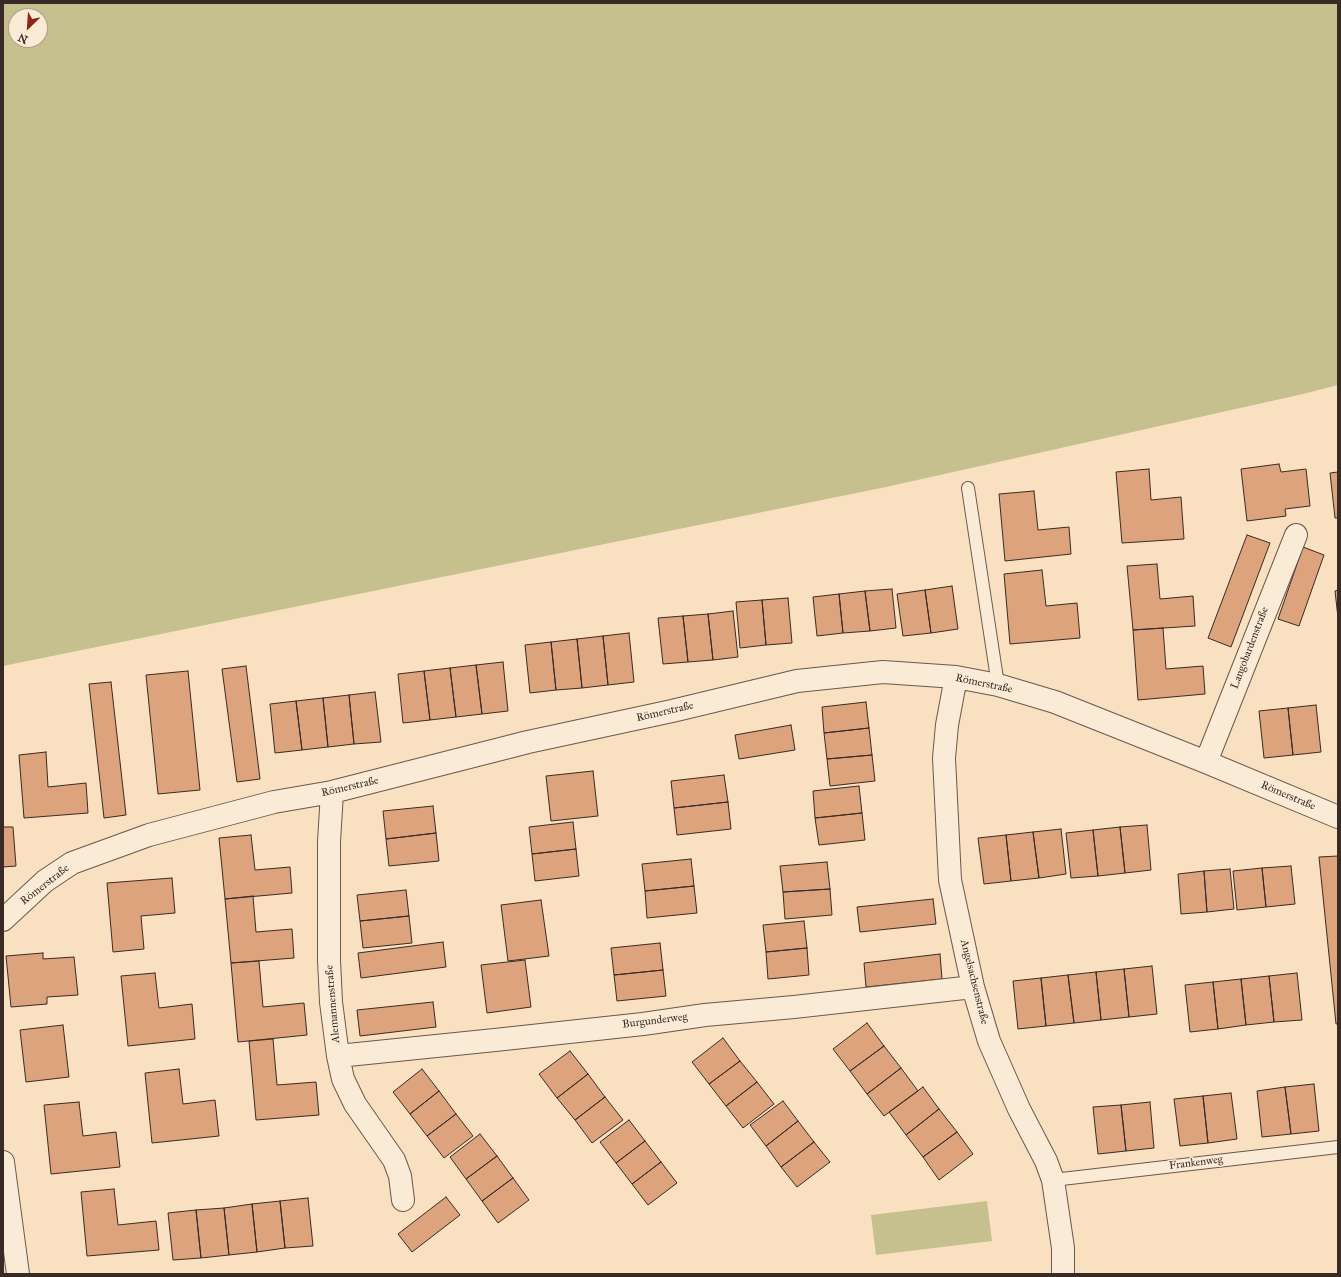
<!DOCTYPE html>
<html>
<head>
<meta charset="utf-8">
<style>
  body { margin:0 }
  #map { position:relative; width:1341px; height:1277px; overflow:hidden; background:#f8e0c0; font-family:"IM FELL Great Primer",serif }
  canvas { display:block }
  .frame { position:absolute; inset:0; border:4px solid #392a25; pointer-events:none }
  .north { position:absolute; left:8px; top:8px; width:40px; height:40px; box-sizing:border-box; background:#faebd6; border:1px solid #ad9e8f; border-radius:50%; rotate:205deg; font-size:11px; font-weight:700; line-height:16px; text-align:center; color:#392a25 }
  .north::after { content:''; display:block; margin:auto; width:14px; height:18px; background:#8f2418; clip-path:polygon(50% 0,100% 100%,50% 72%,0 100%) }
</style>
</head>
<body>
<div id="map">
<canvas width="1341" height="1277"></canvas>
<div class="frame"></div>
<div class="north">N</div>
</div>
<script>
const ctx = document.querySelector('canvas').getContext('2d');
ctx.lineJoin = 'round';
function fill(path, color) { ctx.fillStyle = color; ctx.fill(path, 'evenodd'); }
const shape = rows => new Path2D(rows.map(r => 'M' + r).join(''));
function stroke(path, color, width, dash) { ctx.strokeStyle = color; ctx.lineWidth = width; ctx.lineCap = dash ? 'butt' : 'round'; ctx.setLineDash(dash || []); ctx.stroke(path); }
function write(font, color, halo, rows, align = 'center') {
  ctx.font = font + ' "IM FELL Great Primer",serif'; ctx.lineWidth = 3; ctx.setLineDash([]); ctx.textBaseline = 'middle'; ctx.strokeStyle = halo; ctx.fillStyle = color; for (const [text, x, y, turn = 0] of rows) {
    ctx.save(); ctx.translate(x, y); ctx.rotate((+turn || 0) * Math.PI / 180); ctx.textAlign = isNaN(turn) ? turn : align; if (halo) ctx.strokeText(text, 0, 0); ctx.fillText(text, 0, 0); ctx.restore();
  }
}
const green = shape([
  [3,3,1338,3,1338,385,1303,394,886,487,3,666],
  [16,16,40,16,40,40,16,40],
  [987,1201,992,1241,876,1255,871,1215]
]);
const building = shape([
  [1279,464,1281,472,1306,469,1310,506,1285,509,1286,516,1247,521,1241,469,1279,464],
  [1149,469,1151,500,1181,497,1184,539,1122,543,1116,472,1149,469],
  [1338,472,1338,518,1335,518,1330,473,1338,472],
  [1034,491,1038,530,1069,527,1071,554,1005,561,999,494,1034,491],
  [1247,535,1270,543,1231,647,1208,638,1247,535],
  [1303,547,1324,555,1299,626,1278,619,1303,547],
  [1157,564,1160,599,1193,596,1195,626,1133,630,1127,566,1157,564],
  [1042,570,1046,606,1077,603,1080,638,1010,644,1004,574,1042,570],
  [952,586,958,629,931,633,925,590,952,586],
  [892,589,896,628,870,631,865,591,892,589],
  [925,590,931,633,903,636,897,594,925,590],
  [1338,590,1338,618,1335,591,1338,590],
  [865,591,870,631,843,633,839,594,865,591],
  [839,594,843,633,817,636,813,597,839,594],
  [788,598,792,643,766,645,762,600,788,598],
  [762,600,766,645,740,648,736,602,762,600],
  [733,611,738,657,713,660,708,614,733,611],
  [708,614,713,660,688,662,683,616,708,614],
  [683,616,688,662,663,664,658,618,683,616],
  [1163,628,1166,669,1203,666,1205,694,1138,700,1133,630,1163,628],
  [629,633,634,682,608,685,603,636,629,633],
  [603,636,608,685,582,688,577,639,603,636],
  [577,639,582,688,556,690,551,642,577,639],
  [551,642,556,690,530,693,525,645,551,642],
  [503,662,508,711,482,714,476,665,503,662],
  [476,665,482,714,456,717,450,668,476,665],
  [246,666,260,779,237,782,222,669,246,666],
  [450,668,456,717,430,720,424,671,450,668],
  [188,671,200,790,158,794,146,675,188,671],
  [424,671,430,720,403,723,398,674,424,671],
  [111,682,126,815,104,818,89,684,111,682],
  [375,692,381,742,354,744,349,695,375,692],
  [349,695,354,744,328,747,323,698,349,695],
  [323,698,328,747,302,750,296,701,323,698],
  [296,701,302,750,275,753,270,704,296,701],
  [866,702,869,728,824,733,822,707,866,702],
  [1316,705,1321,752,1293,755,1288,708,1316,705],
  [1288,708,1293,755,1264,758,1259,711,1288,708],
  [791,725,795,750,739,759,735,735,791,725],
  [869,728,872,755,827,759,824,733,869,728],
  [46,752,48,787,86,783,88,813,24,818,19,755,46,752],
  [872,755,875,781,830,786,827,759,872,755],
  [593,771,598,816,551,821,546,776,593,771],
  [724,775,728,802,674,808,671,781,724,775],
  [859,786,862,813,815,818,813,791,859,786],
  [728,802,731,829,677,835,674,808,728,802],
  [433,806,436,833,386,839,383,811,433,806],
  [862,813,865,840,819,845,815,818,862,813],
  [573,822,576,849,532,854,529,827,573,822],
  [1147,825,1151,870,1125,873,1120,827,1147,825],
  [3,827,13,827,16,866,3,867,3,827],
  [1120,827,1125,873,1098,876,1093,830,1120,827],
  [1061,829,1066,874,1039,878,1033,832,1061,829],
  [1093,830,1098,876,1071,878,1066,833,1093,830],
  [1033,832,1039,878,1011,881,1006,835,1033,832],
  [436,833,439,861,389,866,386,839,436,833],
  [251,835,255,870,290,867,292,893,225,899,219,838,251,835],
  [1006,835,1011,881,984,884,978,838,1006,835],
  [576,849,579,876,535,881,532,854,576,849],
  [1338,856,1338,1024,1336,1024,1319,857,1338,856],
  [691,859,694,886,645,891,642,864,691,859],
  [827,862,830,889,783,892,780,866,827,862],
  [1291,866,1295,904,1266,907,1262,868,1291,866],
  [1262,868,1266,907,1237,910,1233,871,1262,868],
  [1230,869,1234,909,1207,912,1204,871,1230,869],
  [1204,871,1207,912,1181,914,1178,874,1204,871],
  [172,878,175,913,141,916,144,949,113,952,107,883,172,878],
  [694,886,697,913,647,918,645,891,694,886],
  [830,889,832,915,785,919,783,892,830,889],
  [406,890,409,916,360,921,357,895,406,890],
  [253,896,256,932,292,929,294,958,231,963,225,899,253,896],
  [933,899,936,924,860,932,857,907,933,899],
  [541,900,549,956,508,961,501,905,541,900],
  [409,916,412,943,363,948,360,921,409,916],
  [804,921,807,948,766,952,763,925,804,921],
  [443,942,446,967,361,978,358,953,443,942],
  [660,943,663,970,614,975,611,948,660,943],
  [807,948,809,975,768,979,766,952,807,948],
  [43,953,43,959,74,957,78,995,47,997,47,1004,11,1007,6,956,43,953],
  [940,954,942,979,866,987,864,963,940,954],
  [525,960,531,1007,487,1013,481,965,525,960],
  [259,961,263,1007,304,1003,307,1035,238,1042,231,963,259,961],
  [1152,966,1157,1014,1129,1017,1124,969,1152,966],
  [1124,969,1129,1017,1101,1020,1096,972,1124,969],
  [663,970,666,996,617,1001,614,975,663,970],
  [1096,972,1101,1020,1074,1023,1068,975,1096,972],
  [155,973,159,1008,192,1004,195,1039,128,1046,121,976,155,973],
  [1297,973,1302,1020,1274,1022,1269,976,1297,973],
  [1068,975,1074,1023,1046,1026,1041,978,1068,975],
  [1269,976,1274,1022,1246,1025,1241,979,1269,976],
  [1041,978,1046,1026,1018,1029,1013,981,1041,978],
  [1241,979,1246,1025,1218,1029,1213,982,1241,979],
  [1213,982,1218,1029,1190,1032,1185,985,1213,982],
  [433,1002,436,1027,360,1036,357,1010,433,1002],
  [867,1023,884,1046,850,1071,833,1049,867,1023],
  [63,1025,69,1077,26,1082,20,1030,63,1025],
  [723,1038,740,1061,709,1084,692,1062,723,1038],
  [273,1039,277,1085,316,1082,319,1115,256,1120,249,1041,273,1039],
  [884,1046,901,1068,867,1094,850,1071,884,1046],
  [570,1051,588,1074,557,1098,539,1074,570,1051],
  [740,1061,757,1082,726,1106,709,1084,740,1061],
  [901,1068,918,1091,884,1116,867,1094,901,1068],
  [179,1069,183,1104,215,1100,219,1136,152,1143,145,1073,179,1069],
  [422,1069,439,1091,410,1114,393,1092,422,1069],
  [588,1074,605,1097,575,1120,557,1098,588,1074],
  [757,1082,774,1104,743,1128,726,1106,757,1082],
  [1314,1084,1319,1131,1291,1134,1285,1087,1314,1084],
  [923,1087,939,1109,906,1135,889,1112,923,1087],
  [1285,1087,1291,1134,1262,1137,1257,1091,1285,1087],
  [439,1091,456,1114,427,1136,410,1114,439,1091],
  [1231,1093,1237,1139,1208,1143,1203,1096,1231,1093],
  [1203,1096,1208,1143,1180,1146,1174,1099,1203,1096],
  [605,1097,623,1120,592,1143,575,1120,605,1097],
  [783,1101,798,1121,766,1146,750,1125,783,1101],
  [79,1102,83,1136,116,1132,120,1167,51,1174,44,1105,79,1102],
  [1150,1102,1154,1148,1126,1151,1121,1105,1150,1102],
  [1121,1105,1126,1151,1098,1154,1093,1107,1121,1105],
  [939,1109,957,1132,923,1157,906,1135,939,1109],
  [456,1114,473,1136,444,1158,427,1136,456,1114],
  [629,1120,645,1141,616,1163,600,1142,629,1120],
  [798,1121,814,1142,781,1167,766,1146,798,1121],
  [957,1132,973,1154,939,1180,923,1157,957,1132],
  [480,1134,497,1156,466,1179,450,1157,480,1134],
  [645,1141,661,1162,632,1184,616,1163,645,1141],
  [814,1142,830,1162,797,1187,781,1167,814,1142],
  [497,1156,513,1178,482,1201,466,1179,497,1156],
  [661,1162,677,1183,648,1205,632,1184,661,1162],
  [513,1178,529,1200,498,1223,482,1201,513,1178],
  [114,1189,118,1225,156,1221,159,1250,87,1256,81,1192,114,1189],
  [446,1197,460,1215,412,1252,398,1234,446,1197],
  [308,1198,313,1246,285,1248,280,1201,308,1198],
  [280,1201,285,1248,257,1252,252,1204,280,1201],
  [252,1204,257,1252,229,1255,224,1208,252,1204],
  [224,1208,229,1255,201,1258,196,1210,224,1208],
  [196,1210,201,1258,173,1260,168,1213,196,1210]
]);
const service = shape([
  [968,488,998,685],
  [1053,1180,1338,1147]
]);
const minor = shape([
  [956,677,947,725,944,758,950,880,973,987,989,1041,1019,1109,1046,1161,1053,1180,1063,1248,1063,1274],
  [1206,762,1296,535],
  [332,792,329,842,329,960,331,1002,338,1056,343,1079,355,1104,394,1160,400,1176,403,1200],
  [3,920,45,881,72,863,149,835,274,802,332,792,528,742,672,711,797,681,883,672,956,677,998,685,1055,702,1206,762,1338,817],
  [338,1056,495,1040,643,1024,705,1015,794,1007,973,987],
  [3,1162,18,1274]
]);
const streetNames = [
  ["Langobardenstraße",1250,648,-69],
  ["Römerstraße",984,684,12],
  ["Römerstraße",665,712,-13],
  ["Römerstraße",350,787,-13],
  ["Römerstraße",1288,796,23],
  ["Römerstraße",45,885,-38],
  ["Angelsachsenstraße",974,982,76],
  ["Alemannenstraße",333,1004,-95],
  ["Burgunderweg",655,1021,-7],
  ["Frankenweg",1196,1163,-7]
];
fill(green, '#c5c08d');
fill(building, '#dca37d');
stroke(building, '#392a25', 1);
stroke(service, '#69584c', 14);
stroke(minor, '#69584c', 24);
stroke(service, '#faebd6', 12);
stroke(minor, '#faebd6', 22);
write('11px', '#392a25', '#faebd6', streetNames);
</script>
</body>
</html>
